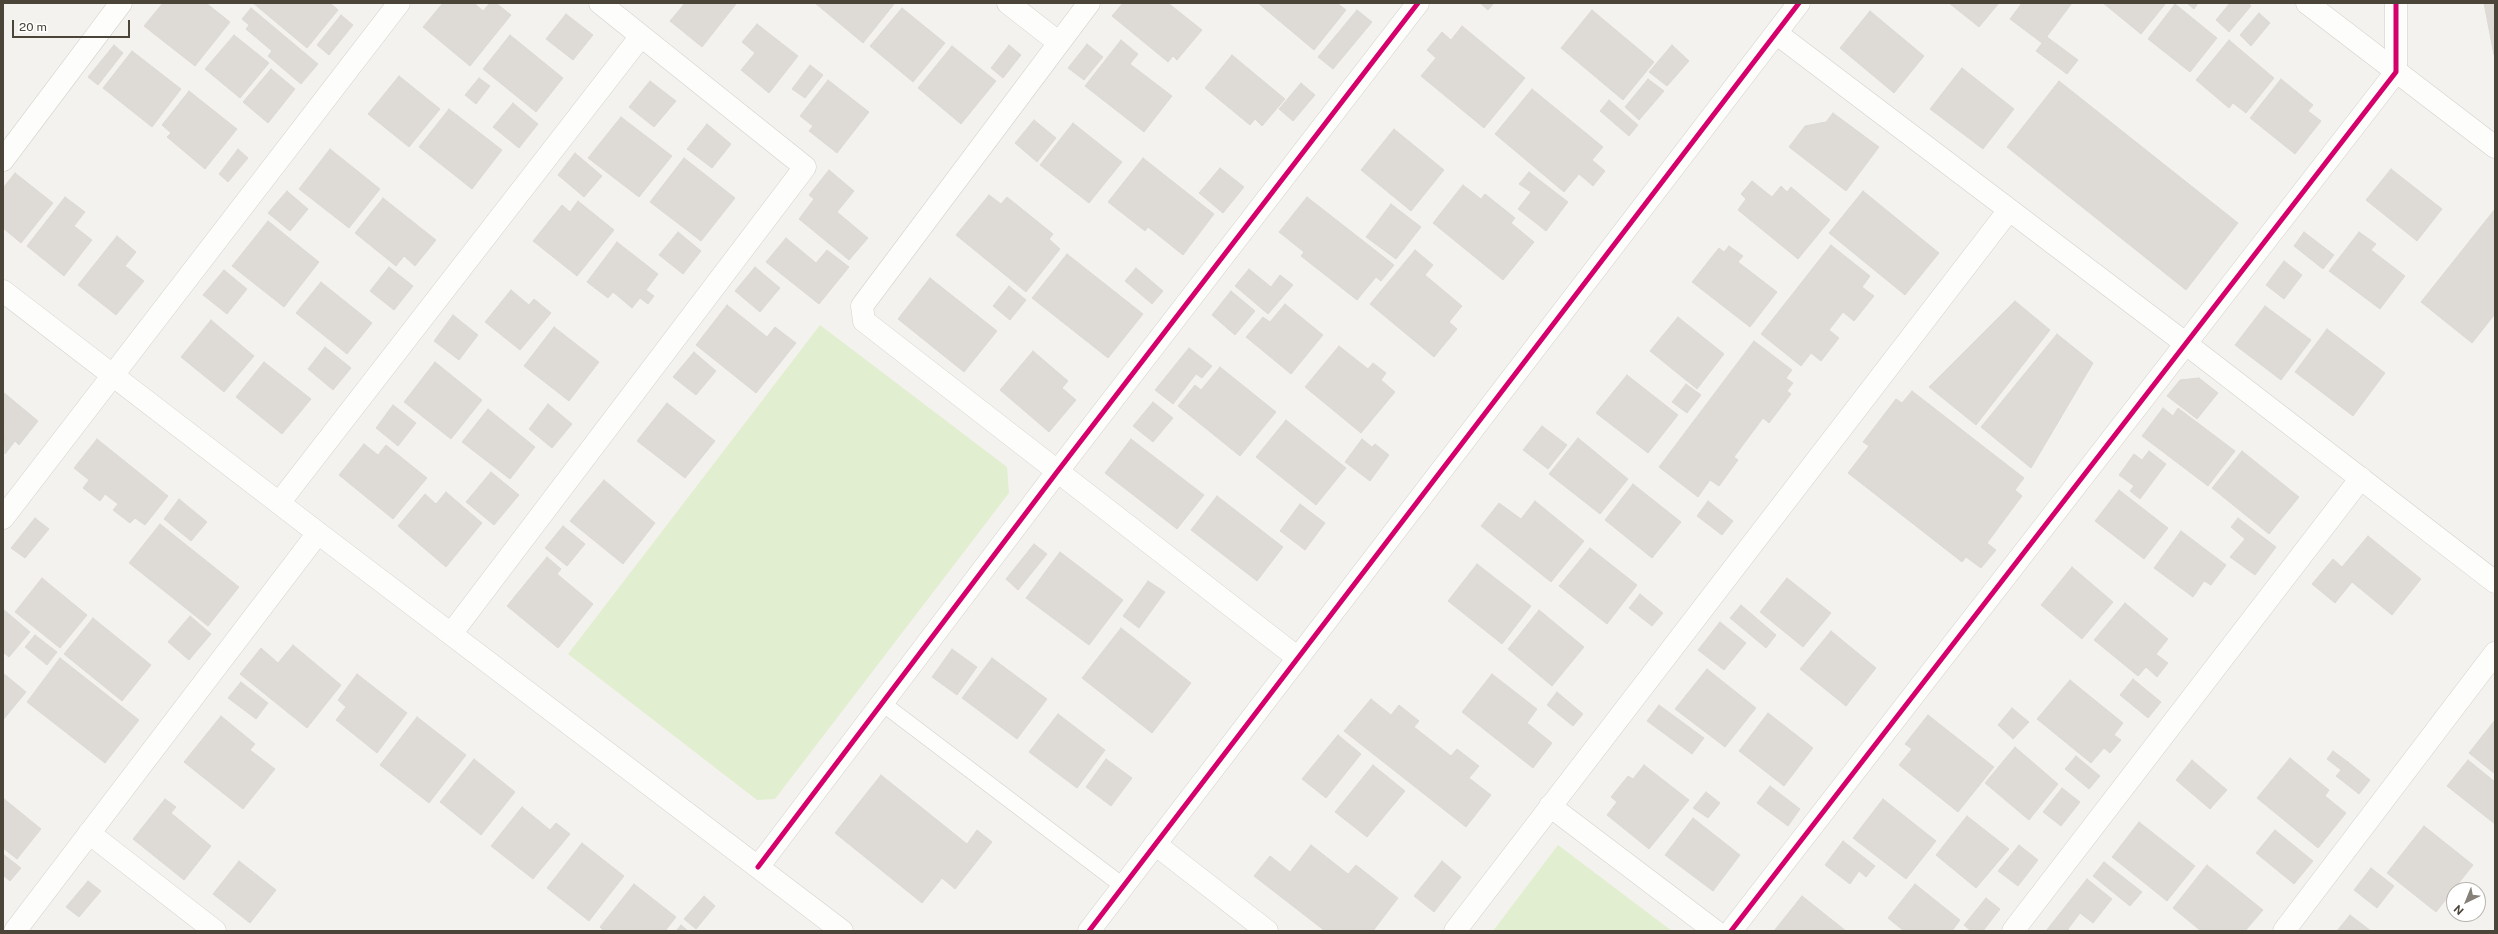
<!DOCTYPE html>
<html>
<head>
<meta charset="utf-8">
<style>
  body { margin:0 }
  #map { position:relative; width:2498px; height:934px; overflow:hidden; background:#f4f2ee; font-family:"Public Sans",sans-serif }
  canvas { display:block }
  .frame { position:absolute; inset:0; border:4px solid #4b4439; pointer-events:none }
  .north { position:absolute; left:2446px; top:882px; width:40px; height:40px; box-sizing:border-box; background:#fff; border:1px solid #b7b4b0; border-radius:50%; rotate:223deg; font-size:11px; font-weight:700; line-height:16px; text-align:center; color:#4b4439 }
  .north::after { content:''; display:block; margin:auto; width:14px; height:18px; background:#868178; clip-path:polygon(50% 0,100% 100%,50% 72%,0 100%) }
  .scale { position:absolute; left:12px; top:20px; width:118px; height:18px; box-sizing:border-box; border:2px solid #4b4439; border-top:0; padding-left:5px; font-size:12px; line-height:14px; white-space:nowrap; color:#4b4439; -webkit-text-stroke:3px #fff; paint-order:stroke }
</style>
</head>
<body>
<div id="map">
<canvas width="2498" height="934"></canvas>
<div class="frame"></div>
<div class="north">N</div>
<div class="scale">20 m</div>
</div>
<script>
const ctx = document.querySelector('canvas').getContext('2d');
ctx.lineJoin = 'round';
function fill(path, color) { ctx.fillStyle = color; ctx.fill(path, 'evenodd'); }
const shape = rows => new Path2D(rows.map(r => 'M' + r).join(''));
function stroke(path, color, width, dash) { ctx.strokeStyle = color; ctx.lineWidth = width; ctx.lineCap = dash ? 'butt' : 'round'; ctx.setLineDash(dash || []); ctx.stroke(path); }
const green = shape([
  [820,325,1007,467,1009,493,775,799,757,800,568,654],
  [1558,845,1672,931,1493,931]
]);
const building = shape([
  [163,3,206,3,230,22,195,66,144,26,163,3],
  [253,3,330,3,338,10,307,48,253,3],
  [443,3,474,3,483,11,490,3,496,3,511,15,470,66,423,27,443,3],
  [685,3,735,3,736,4,702,47,670,21,685,3],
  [815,3,895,3,863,43,815,3],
  [1123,3,1168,3,1202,30,1177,60,1173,56,1168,62,1112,16,1123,3],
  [1258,3,1337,3,1346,10,1314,50,1258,3],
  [1480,3,1494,3,1488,10,1480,3],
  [1949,3,1999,3,1979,27,1949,3],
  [2022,3,2072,3,2042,43,2010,19,2022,3],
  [2103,3,2166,3,2141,34,2103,3],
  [2187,3,2198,3,2194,9,2187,3],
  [2230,3,2248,3,2251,6,2229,32,2216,20,2230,3],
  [2484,3,2495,3,2495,55,2494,55,2484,3],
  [2175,4,2217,38,2190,72,2148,39,2175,4],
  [251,8,318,64,301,84,268,56,272,51,246,29,249,25,242,19,251,8],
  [902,8,945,43,913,82,870,46,902,8],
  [1357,10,1372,22,1333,69,1318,57,1357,10],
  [1592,10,1654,62,1623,100,1561,48,1592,10],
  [1870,11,1924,56,1894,93,1840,48,1870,11],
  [2259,13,2270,23,2251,46,2240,35,2259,13],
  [566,14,593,35,573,60,546,39,566,14],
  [341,15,353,25,329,55,317,45,341,15],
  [757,24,798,56,769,93,741,70,755,53,742,42,757,24],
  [1462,26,1525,78,1484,128,1421,76,1436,58,1427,50,1442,32,1451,40,1462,26],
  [234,35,269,63,240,98,205,69,234,35],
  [510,35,563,78,536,112,483,69,510,35],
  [2047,37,2078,60,2067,74,2036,51,2047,37],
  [1121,40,1138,54,1130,64,1172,96,1144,132,1085,86,1121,40],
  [2229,40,2274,78,2246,113,2233,103,2229,108,2196,80,2229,40],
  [1087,44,1103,57,1084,80,1068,68,1087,44],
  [114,45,123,53,98,85,88,77,114,45],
  [1009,45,1021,55,1003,78,991,68,1009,45],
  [1672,45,1689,61,1667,86,1649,72,1672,45],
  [952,46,996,81,961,124,918,88,952,46],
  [132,51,181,89,152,127,103,88,132,51],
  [1232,55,1285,99,1262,126,1255,119,1250,125,1205,88,1232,55],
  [810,65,823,75,805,98,792,89,810,65],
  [1962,68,2014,109,1983,149,1930,109,1962,68],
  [271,69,295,89,268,123,243,102,271,69],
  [399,76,440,109,409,147,368,114,399,76],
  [479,78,490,86,476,104,465,95,479,78],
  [1648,79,1664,91,1639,120,1625,107,1648,79],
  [2281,79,2313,105,2308,111,2321,121,2295,154,2250,118,2281,79],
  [828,80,869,112,837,153,809,131,813,126,800,116,828,80],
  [650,81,676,101,654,127,629,107,650,81],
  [2059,81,2238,223,2186,290,2007,147,2059,81],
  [1301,83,1315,95,1293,121,1279,109,1301,83],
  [1532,89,1603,147,1592,160,1605,171,1593,186,1579,174,1564,192,1495,134,1532,89],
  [189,91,237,129,205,169,167,137,171,133,162,125,189,91],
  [1609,100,1638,125,1629,136,1600,111,1609,100],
  [513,103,538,124,519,148,493,127,513,103],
  [449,109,502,150,472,189,419,147,449,109],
  [1833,113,1879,147,1846,191,1789,147,1805,126,1826,122,1833,113],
  [621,117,672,156,639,197,588,158,621,117],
  [1034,120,1056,138,1037,162,1015,143,1034,120],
  [1073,123,1122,162,1089,203,1040,165,1073,123],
  [707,124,731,144,712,168,687,149,707,124],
  [1394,129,1444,170,1411,211,1361,170,1394,129],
  [238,149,248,158,228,182,219,174,238,149],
  [330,149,380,189,349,228,299,189,330,149],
  [575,153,602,176,584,197,558,175,575,153],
  [684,158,735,198,701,241,650,202,684,158],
  [1143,158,1214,214,1183,255,1148,227,1145,231,1108,202,1143,158],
  [1220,168,1244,187,1223,213,1199,193,1220,168],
  [2391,169,2442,209,2417,241,2366,200,2391,169],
  [829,170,854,191,837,212,868,238,849,260,799,219,814,199,809,195,829,170],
  [1529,172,1568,202,1546,231,1518,209,1531,192,1519,184,1529,172],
  [15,173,53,203,21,243,3,228,3,188,15,173],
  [1752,181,1772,197,1781,186,1787,192,1791,187,1830,220,1798,259,1738,210,1746,199,1741,194,1752,181],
  [1463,185,1481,199,1485,194,1515,218,1511,223,1534,242,1503,280,1433,223,1463,185],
  [287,191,308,209,290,231,268,213,287,191],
  [1863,191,1939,253,1905,295,1829,233,1863,191],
  [989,195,1001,204,1007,197,1053,234,1049,239,1060,249,1026,292,956,235,989,195],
  [65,197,85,212,74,226,92,240,64,276,27,246,65,197],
  [1307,197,1394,265,1381,281,1376,277,1357,300,1301,256,1304,252,1279,232,1307,197],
  [383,198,436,240,415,266,404,256,396,266,355,233,383,198],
  [578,201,614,230,577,276,533,241,562,205,570,212,578,201],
  [1391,204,1421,227,1396,259,1366,237,1391,204],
  [2495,209,2495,314,2472,343,2421,302,2495,209],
  [268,221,319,262,284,307,232,266,268,221],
  [678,232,701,251,683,274,659,255,678,232],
  [2304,232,2334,255,2323,269,2294,246,2304,232],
  [2359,232,2376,244,2371,250,2405,276,2380,309,2329,271,2359,232],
  [117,236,136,252,125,266,144,281,116,315,78,285,117,236],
  [786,238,816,263,827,250,849,267,819,304,766,262,786,238],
  [617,242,658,274,646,290,654,296,648,304,640,298,632,308,613,292,608,298,587,282,617,242],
  [1831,245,1870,276,1862,287,1874,296,1854,321,1843,312,1829,330,1839,338,1821,361,1811,353,1801,366,1761,334,1831,245],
  [1729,246,1743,256,1738,262,1777,292,1750,327,1692,282,1719,248,1724,252,1729,246],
  [1415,250,1433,265,1425,275,1462,306,1449,322,1457,329,1434,357,1370,304,1415,250],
  [1067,254,1143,314,1108,358,1032,298,1067,254],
  [2284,261,2302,275,2284,299,2266,285,2284,261],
  [389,267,413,286,394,310,370,291,389,267],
  [755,267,780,288,760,312,735,291,755,267],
  [1136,268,1163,291,1152,304,1125,281,1136,268],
  [1249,269,1271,287,1280,275,1293,285,1268,314,1235,286,1249,269],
  [224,270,247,289,227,314,203,295,224,270],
  [930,278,997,331,964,372,898,319,930,278],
  [321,282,372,323,347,354,296,313,321,282],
  [1009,286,1026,300,1010,320,993,306,1009,286],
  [511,290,529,305,534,299,551,313,520,350,485,322,511,290],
  [1231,291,1255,311,1235,335,1212,315,1231,291],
  [2015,301,2050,330,1976,425,1929,387,2015,301],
  [1285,304,1323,335,1291,374,1246,337,1263,317,1270,322,1285,304],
  [727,305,767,337,775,327,796,343,756,393,696,345,727,305],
  [2265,306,2311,340,2281,380,2235,345,2265,306],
  [453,315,478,335,459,360,434,341,453,315],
  [1678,317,1724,354,1697,389,1650,351,1678,317],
  [211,320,254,356,224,392,181,357,211,320],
  [554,327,599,362,569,401,524,366,554,327],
  [2327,329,2385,373,2353,416,2295,372,2327,329],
  [2057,334,2093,363,2031,468,1981,427,2057,334],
  [1754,341,1792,370,1786,378,1793,383,1787,391,1791,394,1769,423,1763,418,1734,457,1738,460,1719,486,1710,480,1698,497,1659,467,1754,341],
  [1339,346,1368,369,1373,363,1386,373,1381,380,1395,392,1361,433,1305,387,1339,346],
  [325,347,351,368,333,390,308,369,325,347],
  [1189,348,1212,366,1202,378,1196,374,1173,404,1155,390,1189,348],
  [1033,351,1068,381,1062,388,1076,400,1049,432,1000,390,1033,351],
  [694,352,716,371,696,395,673,377,694,352],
  [264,362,311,399,282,434,236,397,264,362],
  [435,362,482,400,451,439,404,402,435,362],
  [1220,367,1276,412,1240,456,1178,406,1195,385,1201,390,1220,367],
  [1627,375,1678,415,1648,453,1596,413,1627,375],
  [2199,378,2218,393,2197,419,2167,396,2180,380,2199,378],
  [1686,384,1701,395,1687,413,1672,402,1686,384],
  [1912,391,2024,478,2015,490,2022,496,1987,543,1996,550,1981,568,1966,557,1962,562,1848,473,1869,446,1863,442,1896,399,1902,403,1912,391],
  [3,392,38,421,19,445,15,441,5,454,3,392],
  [1153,402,1173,418,1153,442,1133,426,1153,402],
  [667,403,715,441,685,478,637,441,667,403],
  [548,404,572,424,552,448,529,429,548,404],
  [393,405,416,423,398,446,376,428,393,405],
  [2163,408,2173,416,2178,408,2235,451,2208,486,2142,436,2163,408],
  [488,409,535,447,510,479,462,442,488,409],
  [1286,420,1346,468,1316,505,1256,457,1286,420],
  [1542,426,1567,445,1548,469,1523,450,1542,426],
  [1578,438,1628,479,1600,514,1549,474,1578,438],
  [97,439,168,496,145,525,135,518,130,523,113,510,118,504,105,494,100,501,83,488,89,480,74,468,97,439],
  [1131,439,1204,495,1177,529,1105,473,1131,439],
  [1362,439,1372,447,1375,444,1389,455,1370,481,1345,462,1362,439],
  [364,444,378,455,386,445,427,478,393,519,339,475,364,444],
  [2149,451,2166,464,2140,499,2130,491,2134,486,2119,475,2134,454,2142,460,2149,451],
  [2242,451,2299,497,2269,534,2212,488,2242,451],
  [491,472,519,495,494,525,466,502,491,472],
  [604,480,655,523,623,564,570,521,604,480],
  [1633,484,1681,522,1652,558,1605,520,1633,484],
  [2119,490,2168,528,2144,559,2095,521,2119,490],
  [446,492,482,523,446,567,398,526,425,494,436,504,446,492],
  [1217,496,1283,547,1257,581,1191,530,1217,496],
  [179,499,207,522,191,541,164,519,179,499],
  [1535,501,1584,541,1551,582,1481,526,1499,503,1521,519,1535,501],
  [1708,501,1733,521,1722,535,1697,516,1708,501],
  [1300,504,1325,523,1305,550,1280,531,1300,504],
  [35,518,49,529,25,558,11,548,35,518],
  [2238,518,2276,547,2255,575,2230,557,2245,539,2231,527,2238,518],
  [160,524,239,587,208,626,129,563,160,524],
  [563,526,585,544,567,566,545,548,563,526],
  [2181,531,2226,565,2211,585,2204,581,2193,597,2154,568,2181,531],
  [2368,536,2421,579,2392,615,2352,582,2335,603,2312,584,2333,559,2342,567,2368,536],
  [1034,544,1047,554,1018,590,1006,579,1034,544],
  [1590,548,1637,585,1607,624,1559,586,1590,548],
  [1060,552,1123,600,1089,645,1026,598,1060,552],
  [547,557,561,569,557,574,593,604,558,648,507,606,547,557],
  [1477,564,1531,606,1502,644,1448,601,1477,564],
  [2072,567,2113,602,2082,639,2041,605,2072,567],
  [42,578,87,615,60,648,15,612,42,578],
  [1787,578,1831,613,1803,647,1760,612,1787,578],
  [1148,581,1165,592,1139,628,1123,616,1148,581],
  [1640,594,1663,613,1652,626,1629,608,1640,594],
  [2125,603,2168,639,2156,654,2168,663,2157,677,2146,667,2138,676,2094,640,2125,603],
  [1741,605,1776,635,1766,648,1730,618,1741,605],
  [3,609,30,632,9,657,3,652,3,609],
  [1539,610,1584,647,1552,686,1508,649,1539,610],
  [190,616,211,634,189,660,168,642,190,616],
  [93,618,151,665,122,701,64,654,93,618],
  [1720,622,1746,643,1724,670,1698,650,1720,622],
  [1121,628,1191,683,1152,733,1082,678,1121,628],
  [1831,631,1876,668,1846,706,1800,669,1831,631],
  [35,635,57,652,47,665,25,647,35,635],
  [293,645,341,685,307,728,240,674,261,648,278,663,293,645],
  [952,649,977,667,957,695,932,677,952,649],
  [60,658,139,720,105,763,27,702,60,658],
  [992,658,1047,699,1017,739,962,698,992,658],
  [1707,669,1756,708,1725,747,1675,709,1707,669],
  [3,673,26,692,3,720,3,673],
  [357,674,407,713,377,753,336,720,346,707,338,700,357,674],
  [1492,674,1537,709,1527,723,1552,743,1533,768,1462,712,1492,674],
  [2133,679,2161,702,2148,718,2120,695,2133,679],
  [2070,680,2123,723,2114,735,2121,740,2110,753,2104,748,2091,763,2037,719,2070,680],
  [241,682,268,703,256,719,228,698,241,682],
  [1557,692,1583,714,1573,726,1547,705,1557,692],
  [1371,699,1391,715,1399,705,1419,721,1414,727,1451,756,1457,749,1479,766,1469,778,1491,795,1466,827,1344,731,1371,699],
  [1659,705,1704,738,1692,754,1647,721,1659,705],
  [2012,708,2029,722,2013,739,1998,725,2012,708],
  [1768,713,1813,748,1784,786,1739,751,1768,713],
  [1058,714,1105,750,1077,788,1029,752,1058,714],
  [1928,715,1994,767,1958,812,1899,765,1912,749,1905,744,1928,715],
  [221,716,255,744,250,750,275,769,243,809,184,762,221,716],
  [417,717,466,755,429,803,380,765,417,717],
  [2495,720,2495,774,2469,753,2495,720],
  [1338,735,1361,754,1326,798,1302,779,1338,735],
  [2015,747,2058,784,2029,820,1985,783,2015,747],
  [2333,751,2348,762,2341,770,2327,759,2333,751],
  [2076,756,2100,776,2089,789,2065,769,2076,756],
  [2290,758,2329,790,2325,796,2346,813,2318,848,2257,798,2290,758],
  [474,759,515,792,481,835,440,802,474,759],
  [1106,759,1132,778,1111,806,1086,787,1106,759],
  [2192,760,2227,790,2210,809,2176,780,2192,760],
  [2468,760,2495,782,2495,824,2447,786,2468,760],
  [2348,762,2370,780,2359,794,2336,776,2348,762],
  [1373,765,1405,791,1367,837,1335,812,1373,765],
  [1644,765,1689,800,1649,849,1607,815,1617,802,1611,797,1628,776,1633,779,1644,765],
  [881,775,967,844,977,830,992,842,955,889,942,878,922,903,835,833,881,775],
  [1770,786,1800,809,1788,826,1757,803,1770,786],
  [2062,788,2080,802,2061,826,2043,812,2062,788],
  [1706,792,1720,803,1708,818,1693,808,1706,792],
  [3,798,41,829,17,859,3,848,3,798],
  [165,799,176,807,171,813,211,846,184,880,133,839,165,799],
  [1883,799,1936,841,1906,879,1853,838,1883,799],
  [522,807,550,830,556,823,570,834,533,879,491,846,522,807],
  [1967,816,2009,849,1976,888,1936,855,1967,816],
  [1693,818,1740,855,1713,891,1665,855,1693,818],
  [2139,822,2195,866,2167,901,2112,857,2139,822],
  [2424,826,2473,865,2436,912,2387,873,2424,826],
  [2275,830,2313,861,2294,884,2256,853,2275,830],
  [1843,841,1875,866,1866,877,1859,871,1850,884,1825,865,1843,841],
  [582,843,624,876,589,921,547,888,582,843],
  [1311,845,1348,874,1356,865,1398,898,1373,931,1325,931,1254,876,1270,856,1290,872,1311,845],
  [2019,845,2038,860,2018,886,1998,871,2019,845],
  [3,854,21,868,10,881,3,875,3,854],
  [239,861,276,890,250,923,213,894,239,861],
  [1442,861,1461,877,1434,912,1414,896,1442,861],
  [2104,862,2142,892,2130,906,2093,876,2104,862],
  [2207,865,2263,910,2245,931,2201,931,2173,908,2207,865],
  [2371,868,2394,886,2377,908,2354,890,2371,868],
  [2087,879,2112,899,2093,923,2080,913,2068,929,2070,931,2046,931,2087,879],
  [88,881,101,891,79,917,66,907,88,881],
  [634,884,676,917,665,931,604,931,600,927,634,884],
  [1915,884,1960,920,1952,931,1904,931,1888,918,1915,884],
  [704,896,715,906,696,929,684,919,704,896],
  [1802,896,1846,931,1774,931,1802,896],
  [1986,898,2000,909,1983,931,1971,931,1964,925,1986,898],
  [2350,915,2371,931,2337,931,2350,915],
  [681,925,688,931,676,931,681,925]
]);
const service = shape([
  [882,703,1123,886]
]);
const minor = shape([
  [1008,3,1058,42],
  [1089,3,862,306,864,321,1298,658],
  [2307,3,2495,147],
  [1776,33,2185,343,2495,582],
  [3,160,121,3],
  [3,291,318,533,842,931],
  [279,503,641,36],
  [3,518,399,3],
  [451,634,805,167,600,3],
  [1550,806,1715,931],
  [89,833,215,931],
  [1155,844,1267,931],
  [758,867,1057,472,1418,3],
  [15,931,318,533],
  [1089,931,1799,3],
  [1455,931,2009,210],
  [1731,931,2396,72,2396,3],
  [2013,931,2361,478],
  [2284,931,2495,653]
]);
const cycleway = shape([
  [758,867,1057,472,1418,3],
  [1089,931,1799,3],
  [1731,931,2396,72,2396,3]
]);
fill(green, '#e1eecf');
fill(building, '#dedbd6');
stroke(building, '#dcd9d4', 1);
stroke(service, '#d2d0cb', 17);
stroke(minor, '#d2d0cb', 23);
stroke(service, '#fdfdfc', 16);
stroke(minor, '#fdfdfc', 22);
stroke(cycleway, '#d6006c', 5);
</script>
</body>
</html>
